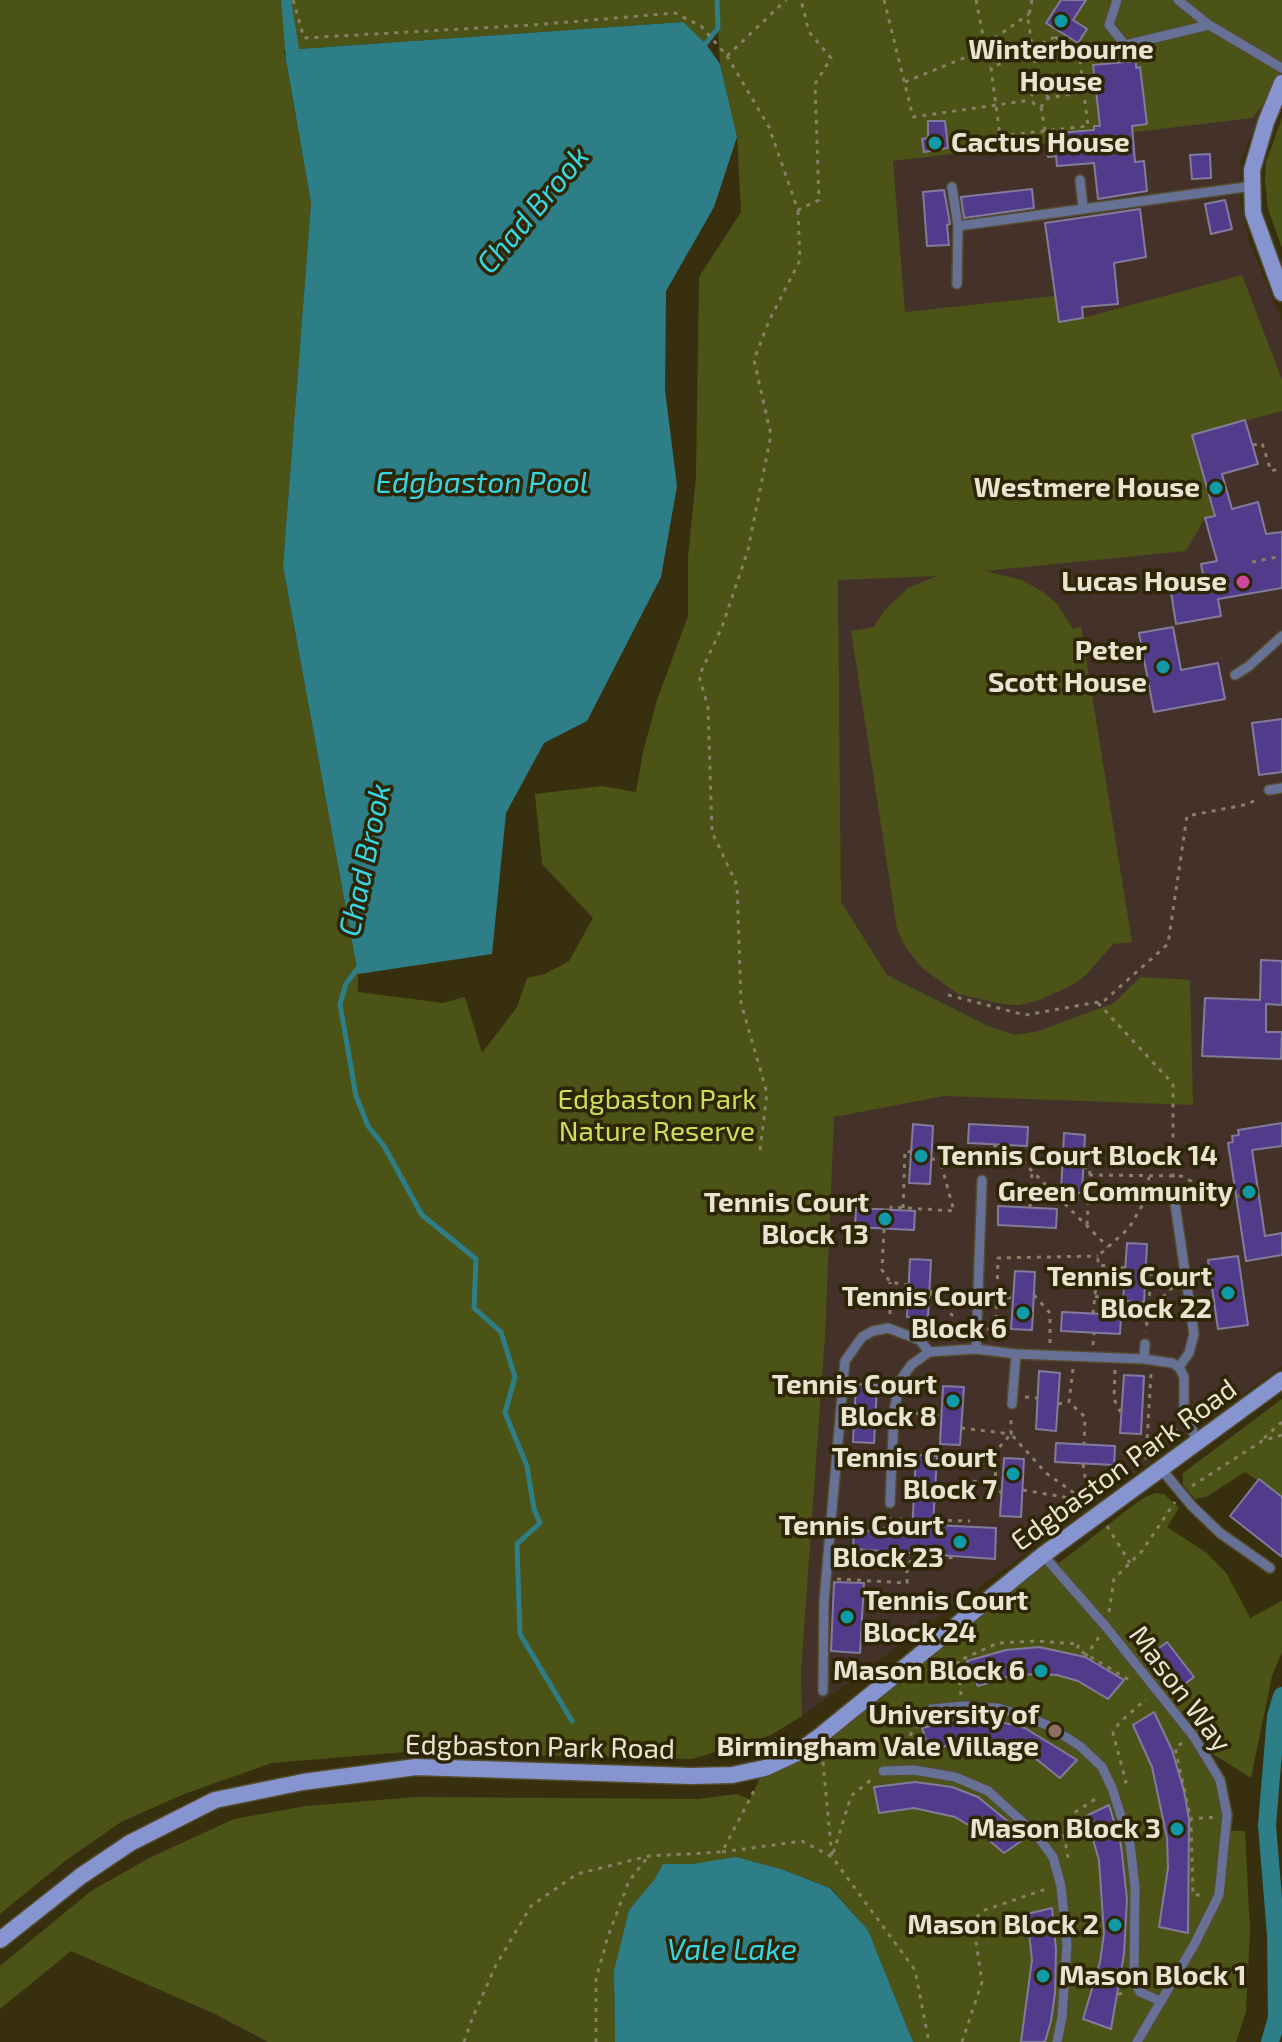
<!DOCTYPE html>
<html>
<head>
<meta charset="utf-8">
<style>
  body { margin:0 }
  canvas { display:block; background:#382f0f }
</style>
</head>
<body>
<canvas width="1282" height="2042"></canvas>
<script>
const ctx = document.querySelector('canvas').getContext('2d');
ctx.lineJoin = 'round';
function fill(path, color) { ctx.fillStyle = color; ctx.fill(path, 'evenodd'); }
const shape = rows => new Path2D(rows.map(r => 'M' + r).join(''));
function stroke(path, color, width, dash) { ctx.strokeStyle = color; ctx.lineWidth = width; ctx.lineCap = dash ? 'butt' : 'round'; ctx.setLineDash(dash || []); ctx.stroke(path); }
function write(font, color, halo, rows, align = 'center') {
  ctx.font = font + ' "Exo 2",sans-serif'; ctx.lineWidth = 7; ctx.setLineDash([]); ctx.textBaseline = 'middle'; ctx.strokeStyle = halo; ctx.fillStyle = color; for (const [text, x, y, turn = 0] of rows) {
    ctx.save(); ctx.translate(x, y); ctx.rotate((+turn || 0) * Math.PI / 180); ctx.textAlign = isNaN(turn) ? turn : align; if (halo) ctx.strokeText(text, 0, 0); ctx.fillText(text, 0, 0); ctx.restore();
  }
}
const education = shape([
  [1282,0,1282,68,1241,159,1240,201,1249,242,1282,321,1282,1366,802,1716,801,1672,825,1337,841,903,838,579,924,576,893,161]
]);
const green = shape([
  [0,0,1282,0,1282,68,1265,102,1252,118,893,161,905,312,1055,296,1060,321,1083,318,1242,275,1282,380,1282,411,1192,435,1215,516,1205,518,1186,551,985,571,1022,580,1043,592,1058,605,1073,629,1081,627,1132,942,1113,944,1087,974,1074,984,1040,1000,1019,1005,1002,1004,958,994,922,968,906,948,897,929,851,631,874,627,884,611,908,588,937,576,838,580,841,902,887,975,988,1026,1015,1035,1039,1031,1114,1003,1140,977,1190,980,1193,1105,944,1096,834,1117,825,1337,801,1672,802,1716,771,1735,692,1759,405,1752,272,1763,184,1794,121,1822,65,1861,0,1914],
  [682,22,706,44,718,30,720,64,737,137,741,212,699,277,696,477,688,557,688,616,657,700,643,752,636,792,602,786,535,794,542,864,593,918,569,961,545,974,527,978,517,1007,482,1053,465,997,443,1003,358,992,358,974,283,566,311,203,284,50],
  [1282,118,1282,248,1268,209,1265,182,1266,162],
  [1282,1399,1282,1497,1245,1472,1206,1497,1195,1499,1183,1485,1183,1473],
  [1156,1493,1164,1494,1179,1508,1167,1527,1207,1553,1227,1574,1250,1618,1282,1601,1282,1652,1272,1676,1251,1778,1210,1752,1183,1710,1178,1718,1220,1780,1227,1831,1245,1831,1250,1932,1246,2012,1236,2042,913,2042,868,1930,831,1888,781,1869,736,1857,692,1865,663,1864,654,1880,629,1910,614,1974,615,2042,268,2042,215,2014,71,1951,0,2009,0,1966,91,1891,149,1858,234,1819,306,1806,416,1797,698,1799,736,1794,750,1799,765,1768,1043,1555,1054,1567,1127,1510,1145,1497]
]);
const water = shape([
  [281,0,291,0,299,49,683,22,706,44,720,64,737,137,714,207,666,291,665,390,677,486,661,577,587,721,544,743,506,813,492,954,358,974,283,566,311,203,286,60],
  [736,1857,781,1869,830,1888,868,1930,913,2042,615,2042,614,1971,629,1910,654,1880,663,1864,692,1864]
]);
const stream = shape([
  [703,47,718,28,717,0],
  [361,964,346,984,340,1004,356,1096,368,1126,384,1146,422,1215,476,1259,474,1308,501,1332,515,1377,505,1413,527,1466,534,1509,540,1523,517,1544,520,1634,572,1721]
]);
const canal = shape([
  [1270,2042,1277,2018,1276,1935,1267,1825,1276,1716,1282,1696]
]);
const building = shape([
  [1061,0,1086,0,1073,20,1087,29,1078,43,1046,23,1061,0],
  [1136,61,1136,68,1140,67,1147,124,1132,126,1135,162,1144,161,1147,191,1098,199,1094,163,1057,166,1056,156,1048,157,1046,134,1094,130,1094,126,1100,126,1093,65,1136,61],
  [928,121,945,121,948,148,924,152,922,139,928,138,928,121],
  [1210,154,1211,178,1192,179,1190,155,1210,154],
  [1032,189,1034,208,964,218,961,197,1032,189],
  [944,190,950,224,947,225,949,245,927,246,923,192,944,190],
  [1225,200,1232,229,1211,234,1205,204,1225,200],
  [1140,209,1146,257,1114,263,1118,304,1082,307,1083,318,1059,322,1045,223,1140,209],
  [1245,420,1258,464,1222,474,1232,509,1258,502,1266,534,1282,532,1282,588,1218,599,1221,616,1176,624,1171,592,1205,586,1201,564,1217,561,1205,518,1215,516,1192,435,1245,420],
  [1173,627,1181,670,1218,663,1225,699,1154,712,1139,633,1173,627],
  [1282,719,1282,772,1259,775,1252,723,1282,719],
  [1261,960,1282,961,1282,1005,1266,1004,1266,1032,1282,1032,1281,1059,1202,1056,1205,998,1260,1000,1261,960],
  [1282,1123,1282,1146,1252,1150,1265,1236,1282,1233,1282,1255,1246,1261,1228,1143,1233,1142,1232,1136,1239,1135,1238,1130,1282,1123],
  [913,1124,933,1126,930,1184,909,1183,913,1124],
  [969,1124,1028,1127,1027,1146,968,1143,969,1124],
  [1064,1133,1085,1135,1082,1193,1061,1192,1064,1133],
  [998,1206,1057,1209,1056,1228,998,1225,998,1206],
  [856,1208,915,1211,914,1230,855,1227,856,1208],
  [1127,1243,1147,1244,1144,1302,1123,1301,1127,1243],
  [1238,1256,1248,1325,1218,1329,1208,1260,1238,1256],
  [910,1259,931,1260,928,1318,907,1317,910,1259],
  [1015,1271,1035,1272,1032,1330,1011,1329,1015,1271],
  [1062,1312,1121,1315,1120,1334,1061,1331,1062,1312],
  [1039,1371,1060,1373,1056,1431,1036,1429,1039,1371],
  [1124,1375,1144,1376,1141,1434,1120,1433,1124,1375],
  [856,1384,877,1385,874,1443,853,1442,856,1384],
  [943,1386,964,1387,960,1445,940,1444,943,1386],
  [1056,1443,1115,1446,1114,1465,1055,1462,1056,1443],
  [916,1455,937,1456,933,1525,996,1528,995,1559,853,1549,854,1530,912,1533,916,1455],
  [1004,1458,1024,1459,1021,1517,1000,1516,1004,1458],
  [1259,1479,1282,1497,1282,1557,1230,1516,1259,1479],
  [834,1582,864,1583,860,1653,831,1651,834,1582],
  [1167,1642,1194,1677,1172,1694,1145,1659,1167,1642],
  [1039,1647,1085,1657,1124,1680,1108,1699,1078,1681,1057,1675,1036,1674,1009,1676,978,1686,967,1661,1006,1650,1039,1647],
  [1154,1712,1172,1750,1184,1791,1189,1819,1188,1933,1159,1927,1168,1868,1167,1838,1152,1767,1133,1725,1154,1712],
  [963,1718,993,1720,1025,1728,1077,1760,1060,1778,1031,1755,1006,1745,955,1743,930,1751,922,1728,963,1718],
  [915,1782,952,1787,978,1797,1027,1837,1004,1853,977,1830,955,1817,914,1808,879,1813,874,1787,915,1782],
  [1109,1805,1121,1845,1127,1899,1124,1954,1111,2029,1083,2019,1100,1962,1104,1933,1099,1860,1086,1816,1109,1805],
  [1052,1908,1056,1949,1055,1993,1051,2021,1045,2042,1021,2042,1032,1960,1027,1914,1052,1908]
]);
const path = shape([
  [293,0,304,38,532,25,675,13,701,26,727,56,769,127,798,210,819,200,815,84,831,58,809,32,801,0],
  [884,0,913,117,1031,100],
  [976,0,985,46],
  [1032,0,1028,19,1039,90],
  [1055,37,1083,53,1080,61,1088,126,1000,136,991,68,1055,37],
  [727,56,786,0],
  [905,82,969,56,1029,14],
  [1048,98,1045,91,1039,90,1032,94,1031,100,1036,106,1041,107,1048,98,1084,92],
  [1041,107,1045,131],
  [1253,445,1262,443,1271,471,1282,468],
  [1252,562,1282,556],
  [948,995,1025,1015,1104,1001,1168,944,1187,816,1249,804,1259,797],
  [1098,1003,1173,1084,1173,1178],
  [995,1144,995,1162],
  [760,1150,767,1093,741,1003,737,885,712,832,708,707,699,676,722,627,748,550,771,435,754,360,769,321,800,260,798,210],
  [931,1159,1024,1163],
  [1054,1161,1026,1159,1024,1163,1108,1247],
  [1083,1167,1090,1168,1087,1226],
  [1089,1175,1181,1176,1191,1181,1195,1204,1239,1196],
  [903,1208,905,1151,911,1152],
  [1030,1208,1032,1172],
  [891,1210,891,1207,954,1211,940,1160],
  [884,1229,882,1270,890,1282,909,1285],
  [1125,1268,1098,1265,1098,1256,1129,1228,1143,1204,1149,1177],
  [1146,1268,1152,1268,1146,1332],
  [929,1292,952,1315,950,1339],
  [929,1292,965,1292],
  [1034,1295,1050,1313,1050,1345],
  [1095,1296,1125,1306,1149,1305],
  [889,1297,881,1293,890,1291],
  [997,1297,1013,1298],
  [1148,1311,1174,1286],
  [890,1314,890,1282],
  [1093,1314,1098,1266],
  [987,1329,996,1330,998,1258,1098,1256],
  [1093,1345,1094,1333],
  [1073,1369,1069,1402,1085,1417,1084,1445],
  [1115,1370,1114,1399,1121,1413],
  [1025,1397,1038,1398],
  [1058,1404,1069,1402],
  [905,1412,941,1416],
  [961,1428,1011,1434,1011,1416],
  [1264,1438,1282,1422],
  [1146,1458,1151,1374],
  [1145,1459,1178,1430],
  [1083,1464,1089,1503],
  [902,1482,914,1482],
  [1192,1486,1262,1441,1282,1435],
  [935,1487,958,1489,971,1481,995,1483],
  [1023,1490,1081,1500],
  [1002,1494,995,1483,997,1450,1011,1434,1046,1473,1088,1503],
  [888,1519,970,1521],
  [1107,1526,1130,1563],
  [883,1531,887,1520],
  [839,1558,907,1562,957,1557],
  [837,1579,907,1583,907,1562],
  [1109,1612,1114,1579,1142,1551,1175,1502],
  [1085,1657,1099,1637],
  [961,1695,958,1661,998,1643,1036,1641,1079,1644,1077,1649,1131,1681],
  [1182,1743,1175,1748,1191,1820,1193,1895,1203,1895],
  [822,1752,832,1857,851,1796,872,1779],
  [891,1759,924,1718],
  [1124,1782,1126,1782,1113,1733,1119,1723,1146,1699],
  [1189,1819,1215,1817],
  [722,1852,802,1841,832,1857,915,1970,929,2042],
  [1068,1858,1064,1835,1068,1817,1100,1796],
  [1118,1994,1128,1993],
  [464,2042,472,2019,496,1965,531,1906,577,1874,649,1856,722,1852,756,1787],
  [596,2042,596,1979,608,1936,629,1881,647,1858],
  [962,2042,982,1982,973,1922,982,1911,1049,1888]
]);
const lane = shape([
  [1117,0,1109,25,1125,45,1209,25],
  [1178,0,1209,25,1282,68],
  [1080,180,1083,207],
  [952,187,958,226,1253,186],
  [957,284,958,226],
  [1235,675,1249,666,1282,636],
  [1269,790,1282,788],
  [1173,1190,1194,1334,1189,1353,1179,1367],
  [976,1349,982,1180],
  [1144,1359,1145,1344],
  [1012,1404,1016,1354],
  [1162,1470,1192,1506,1220,1533,1270,1568],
  [890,1503,894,1411,900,1381,911,1365,929,1352,976,1349,1016,1354,1144,1359,1172,1363,1179,1367,1184,1377,1184,1412,1198,1443],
  [1043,1555,1107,1628,1194,1737,1220,1780,1227,1815,1219,1895,1194,1945,1137,2042],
  [823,1691,824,1601,845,1361,862,1337,873,1331,888,1328,920,1340,929,1352],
  [931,1709,963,1706,998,1708,1025,1716,1047,1725,1080,1746,1102,1767,1112,1788,1130,1844,1135,1887,1134,1981,1140,1992,1160,2001],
  [883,1771,914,1770,955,1777,988,1791,1036,1834,1053,1857,1061,1886,1067,1945,1062,2017,1057,2042]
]);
const secondary = shape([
  [1282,83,1266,122,1252,170,1253,213,1282,293],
  [0,1940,81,1876,130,1843,215,1800,303,1782,416,1767,691,1776,732,1775,765,1768,795,1754,820,1736,1043,1555,1282,1380]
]);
const markers = [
  [1061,21,8,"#0f9aa8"],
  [935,143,8,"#0f9aa8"],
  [1216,488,8,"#0f9aa8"],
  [1243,582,8,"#d1479c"],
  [1163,667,8,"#0f9aa8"],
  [921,1156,8,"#0f9aa8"],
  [1249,1192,8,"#0f9aa8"],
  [885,1219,8,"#0f9aa8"],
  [1228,1293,8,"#0f9aa8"],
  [1023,1313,8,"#0f9aa8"],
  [953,1401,8,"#0f9aa8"],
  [1013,1474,8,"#0f9aa8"],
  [960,1542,8,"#0f9aa8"],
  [847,1617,8,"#0f9aa8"],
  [1041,1671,8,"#0f9aa8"],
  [1055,1731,8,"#8d6e63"],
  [1177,1829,8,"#0f9aa8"],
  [1115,1925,8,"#0f9aa8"],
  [1043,1976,8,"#0f9aa8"]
];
const poiNames = [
  ["Winterbourne",1061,50,"center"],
  ["House",1061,82,"center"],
  ["Cactus House",951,143,"left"],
  ["Westmere House",1200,488],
  ["Lucas House",1227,582],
  ["Peter",1147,651],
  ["Scott House",1147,683],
  ["Tennis Court Block 14",937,1156,"left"],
  ["Green Community",1233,1192],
  ["Tennis Court",869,1203],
  ["Block 13",869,1235],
  ["Tennis Court",1212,1277],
  ["Block 22",1212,1309],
  ["Tennis Court",1007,1297],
  ["Block 6",1007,1329],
  ["Tennis Court",937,1385],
  ["Block 8",937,1417],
  ["Tennis Court",997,1458],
  ["Block 7",997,1490],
  ["Tennis Court",944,1526],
  ["Block 23",944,1558],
  ["Tennis Court",863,1601,"left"],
  ["Block 24",863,1633,"left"],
  ["Mason Block 6",1025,1671],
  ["University of",1039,1715],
  ["Birmingham Vale Village",1039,1747],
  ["Mason Block 3",1161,1829],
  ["Mason Block 2",1099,1925],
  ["Mason Block 1",1059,1976,"left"]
];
const parkNames = [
  ["Edgbaston Park",657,1100],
  ["Nature Reserve",657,1132]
];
const streetNames = [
  ["Edgbaston Park Road",1124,1465,-36],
  ["Mason Way",1180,1689,53],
  ["Edgbaston Park Road",540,1747,1]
];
const waterNames = [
  ["Chad Brook",533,210,-50],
  ["Edgbaston Pool",482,483],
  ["Chad Brook",365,860,-78],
  ["Vale Lake",732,1950]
];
fill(education, '#44322a');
fill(green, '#4c5316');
fill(water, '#2e7e87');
stroke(stream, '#2e7e87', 5);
stroke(canal, '#2e7e87', 18);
fill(building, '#533b8b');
stroke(building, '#827c9c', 2);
stroke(lane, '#544c2e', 12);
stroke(secondary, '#544c2e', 19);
stroke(path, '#878066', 3, [4, 6]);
stroke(lane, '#677195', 9);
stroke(secondary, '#8695cf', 16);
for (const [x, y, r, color] of markers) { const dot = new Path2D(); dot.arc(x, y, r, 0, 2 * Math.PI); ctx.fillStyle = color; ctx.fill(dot); stroke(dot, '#2e2504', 3); }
write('bold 28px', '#e9e4d2', '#2e2504', poiNames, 'right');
write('28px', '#cedf59', '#2e2504', parkNames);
write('28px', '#e9e4d2', '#2e2504', streetNames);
write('italic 30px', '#36d6e7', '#2e2504', waterNames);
</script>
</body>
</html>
